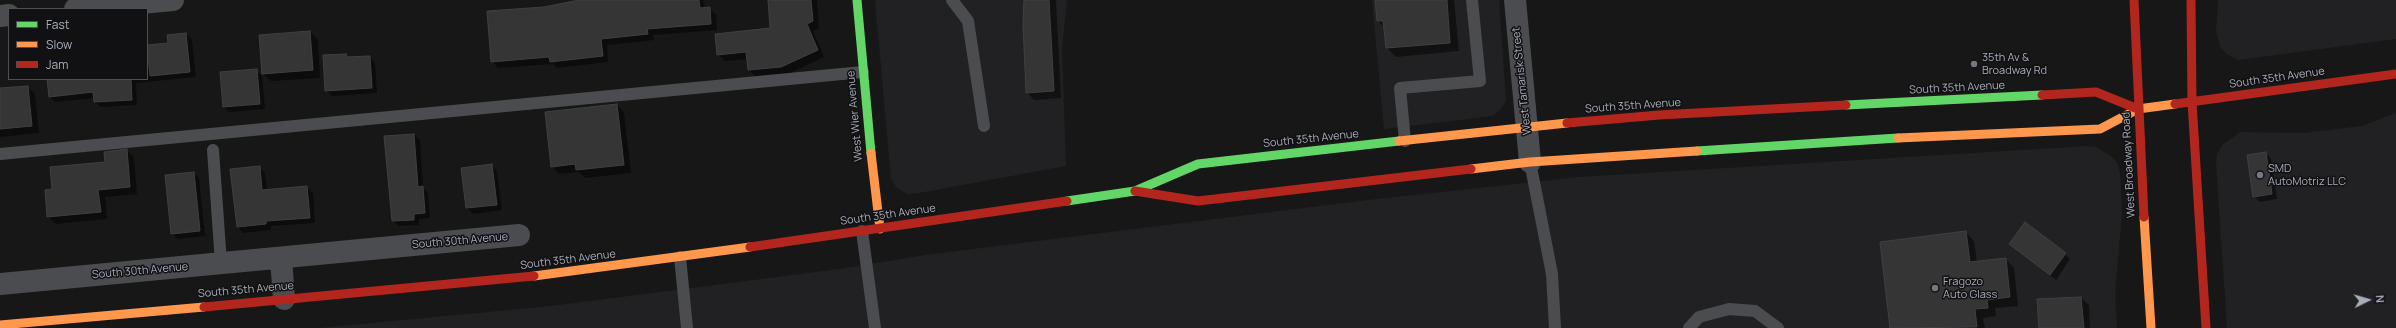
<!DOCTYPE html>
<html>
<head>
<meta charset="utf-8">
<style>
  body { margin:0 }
  #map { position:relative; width:2396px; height:328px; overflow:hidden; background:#171717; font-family:Manrope,sans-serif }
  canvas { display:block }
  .legend { position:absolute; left:8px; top:8px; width:140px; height:72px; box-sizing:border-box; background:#111113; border:1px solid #4d4f55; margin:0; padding:5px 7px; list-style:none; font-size:12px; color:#a8adb8 }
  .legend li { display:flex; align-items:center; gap:8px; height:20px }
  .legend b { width:20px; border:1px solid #4d4f55 }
  .north { position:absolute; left:2348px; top:280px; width:40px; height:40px; -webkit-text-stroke:3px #111113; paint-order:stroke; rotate:85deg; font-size:11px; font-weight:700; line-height:16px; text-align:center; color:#a8adb8 }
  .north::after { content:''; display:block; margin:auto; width:14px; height:18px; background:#a8adb8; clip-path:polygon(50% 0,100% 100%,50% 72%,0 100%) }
</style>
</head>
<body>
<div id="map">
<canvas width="2396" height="328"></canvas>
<ul class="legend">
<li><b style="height:5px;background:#63d668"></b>Fast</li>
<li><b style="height:5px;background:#ff974d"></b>Slow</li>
<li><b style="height:5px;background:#b3261e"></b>Jam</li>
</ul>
<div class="north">N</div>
</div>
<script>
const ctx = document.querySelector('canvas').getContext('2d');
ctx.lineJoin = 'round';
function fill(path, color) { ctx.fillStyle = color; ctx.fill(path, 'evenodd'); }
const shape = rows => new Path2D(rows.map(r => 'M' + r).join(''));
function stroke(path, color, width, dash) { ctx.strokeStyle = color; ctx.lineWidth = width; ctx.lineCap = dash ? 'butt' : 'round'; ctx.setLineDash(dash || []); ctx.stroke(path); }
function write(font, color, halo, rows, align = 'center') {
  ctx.font = font + ' Manrope,sans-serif'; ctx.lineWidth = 3; ctx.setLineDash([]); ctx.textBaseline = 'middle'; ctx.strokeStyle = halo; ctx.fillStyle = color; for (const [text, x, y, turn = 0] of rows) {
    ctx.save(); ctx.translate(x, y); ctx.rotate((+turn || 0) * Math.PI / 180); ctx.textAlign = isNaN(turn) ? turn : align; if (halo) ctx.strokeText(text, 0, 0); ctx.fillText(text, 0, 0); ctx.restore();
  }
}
const built = shape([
  [875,0,1067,0,1062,49,1066,166,919,193,907,194,897,188,891,179],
  [1372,0,1499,0,1506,101,1501,109,1493,116,1384,129],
  [2218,0,2396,0,2396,39,2238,60,2227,54,2220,47,2216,31],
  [2396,113,2396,328,2227,328,2216,164,2217,154,2223,144,2241,132,2303,133,2362,126],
  [2088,146,2096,147,2111,156,2117,163,2120,172,2122,214,2115,292,2117,328,319,328,551,306,839,269,925,255,1368,200,1579,177]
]);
const shadow = shape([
  [580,0,703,0,705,9,709,8,716,15,717,30,653,35,654,40,607,45,608,62,557,68,553,64,498,68,492,61,488,12,581,3],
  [769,0,817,0,819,28,813,31,824,57,788,74,756,77,749,70,748,59,725,61,718,54,771,29],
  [1025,0,1056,0,1061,98,1034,100,1027,92],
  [1376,0,1454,0,1459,51,1396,57,1387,48,1385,28,1378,21],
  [310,32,318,40,320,78,271,81,263,74],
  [186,34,192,40,196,77,136,83,137,105,101,107,95,102,95,98,55,102,50,97,48,79,147,79,147,53],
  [346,55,349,58,370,57,375,63,377,93,332,96,326,90],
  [256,70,262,76,265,109,229,112,223,107],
  [28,87,35,94,39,133,0,137,0,89],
  [617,105,624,112,631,173,585,178,579,172,559,174,552,166],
  [414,135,420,140,423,188,428,193,430,218,419,219,419,225,399,226,393,221],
  [127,150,134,158,137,194,105,197,107,219,56,224,48,217,53,190],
  [2266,153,2271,159,2277,199,2260,202,2254,196],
  [491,165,497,171,502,210,473,214,467,208,462,169],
  [259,167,265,173,267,190,307,187,313,193,315,223,271,226,271,230,243,233,238,227],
  [193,173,199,178,205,236,178,239,172,233],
  [1966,232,1974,241,1977,262,2006,259,2014,268,2018,306,1995,308,1996,316,1983,318,1985,328,1891,328,1881,243],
  [2010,244,2065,254,2070,259,2056,280],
  [2081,298,2089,305,2090,328,2040,328,2038,300]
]);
const building = shape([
  [579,0,699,0,700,8,710,7,711,24,647,29,648,34,601,39,603,56,550,62,549,57,491,62,487,11,544,7,579,0],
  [768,0,811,0,813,21,807,24,818,50,781,67,748,70,746,52,717,55,715,34,770,28,768,0],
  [1024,0,1049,0,1054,91,1026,93,1023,23,1024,0],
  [1375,0,1447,0,1450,43,1386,48,1383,21,1377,21,1375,0],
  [310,31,313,70,262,74,259,35,310,31],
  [186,33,190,72,150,76,147,45,168,43,167,35,186,33],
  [346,54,347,57,370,56,372,88,325,91,323,55,346,54],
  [257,69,260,104,223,107,220,72,257,69],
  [47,79,131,79,132,100,94,102,93,92,49,97,47,79],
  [28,86,32,126,0,129,0,88,28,86],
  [617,104,624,165,576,170,575,164,551,167,545,112,617,104],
  [414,134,418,187,423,186,425,213,414,214,414,220,392,221,384,136,414,134],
  [127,149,130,187,98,190,101,212,47,217,45,190,52,189,50,167,105,162,104,152,127,149],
  [2266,152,2272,194,2253,197,2247,155,2266,152],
  [492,164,497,205,466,208,461,168,492,164],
  [260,166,262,190,307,186,310,218,266,221,266,224,237,227,230,169,260,166],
  [194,172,200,231,171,234,165,175,194,172],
  [2025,222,2066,253,2050,275,2009,244,2025,222],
  [1966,231,1970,262,2006,258,2010,297,1987,300,1988,308,1975,309,1977,327,1890,328,1880,242,1966,231],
  [2081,297,2084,328,2039,328,2037,299,2081,297]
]);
const lane = shape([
  [952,0,968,21,984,126],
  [1405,141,1400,88,1480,81,1472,0],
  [213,150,221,263],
  [0,154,863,72],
  [1530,162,1552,274,1555,328],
  [862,231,875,328],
  [680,257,687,328],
  [1689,328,1699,317,1729,309,1755,311,1778,328]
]);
const street = shape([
  [1515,0,1530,162],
  [75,9,173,0],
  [0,16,9,15],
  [281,258,284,299],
  [0,284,519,235]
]);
const fast = shape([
  [857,0,871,153],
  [1846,105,2042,95],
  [1697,151,1898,138],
  [1067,201,1135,191,1198,164,1399,141]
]);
const slow = shape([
  [1898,138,2100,129,2138,109,2175,104],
  [1399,141,1567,123],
  [871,153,880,229],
  [1471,169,1530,162,1697,151],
  [2144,217,2151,328],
  [534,276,750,247],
  [0,325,204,307]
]);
const jam = shape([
  [2134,0,2144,217],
  [2191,0,2192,102,2206,328],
  [2042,95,2096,92,2138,109],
  [2175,104,2396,74],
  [1567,123,1659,115,1846,105],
  [1135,191,1198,201,1471,169],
  [750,247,1067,201],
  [204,307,534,276]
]);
const markers = [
  [1974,64,4,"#757880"],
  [2260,175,4,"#757880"],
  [1935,288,4,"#757880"]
];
const poiNames = [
  ["35th Av &",1982,58],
  ["Broadway Rd",1982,71],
  ["SMD",2268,169],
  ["AutoMotriz LLC",2268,182],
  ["Fragozo",1943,282],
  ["Auto Glass",1943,295]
];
const streetNames = [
  ["South 35th Avenue",2277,78,-8],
  ["West Tamarisk Street",1522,81,-96],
  ["South 35th Avenue",1957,88,-3],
  ["South 35th Avenue",1633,106,-4],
  ["West Wier Avenue",855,116,-95],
  ["South 35th Avenue",1311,139,-6],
  ["West Broadway Road",2129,165,-93],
  ["South 35th Avenue",888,215,-8],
  ["South 30th Avenue",460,241,-5],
  ["South 35th Avenue",568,260,-7],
  ["South 30th Avenue",140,271,-5],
  ["South 35th Avenue",246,290,-5]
];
fill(built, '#212123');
fill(shadow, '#0007');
fill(building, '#353536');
stroke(building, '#3f4043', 1);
stroke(lane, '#4b4c50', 12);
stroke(street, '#4b4c50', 22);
stroke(fast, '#63d668', 9);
stroke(slow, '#ff974d', 9);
stroke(jam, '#b3261e', 9);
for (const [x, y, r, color] of markers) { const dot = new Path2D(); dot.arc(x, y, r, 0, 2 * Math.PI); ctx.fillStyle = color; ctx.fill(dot); stroke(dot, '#111113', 1.5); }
write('11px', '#a8adb8', '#111113', poiNames, 'left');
write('11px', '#a8adb8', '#111113', streetNames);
</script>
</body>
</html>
